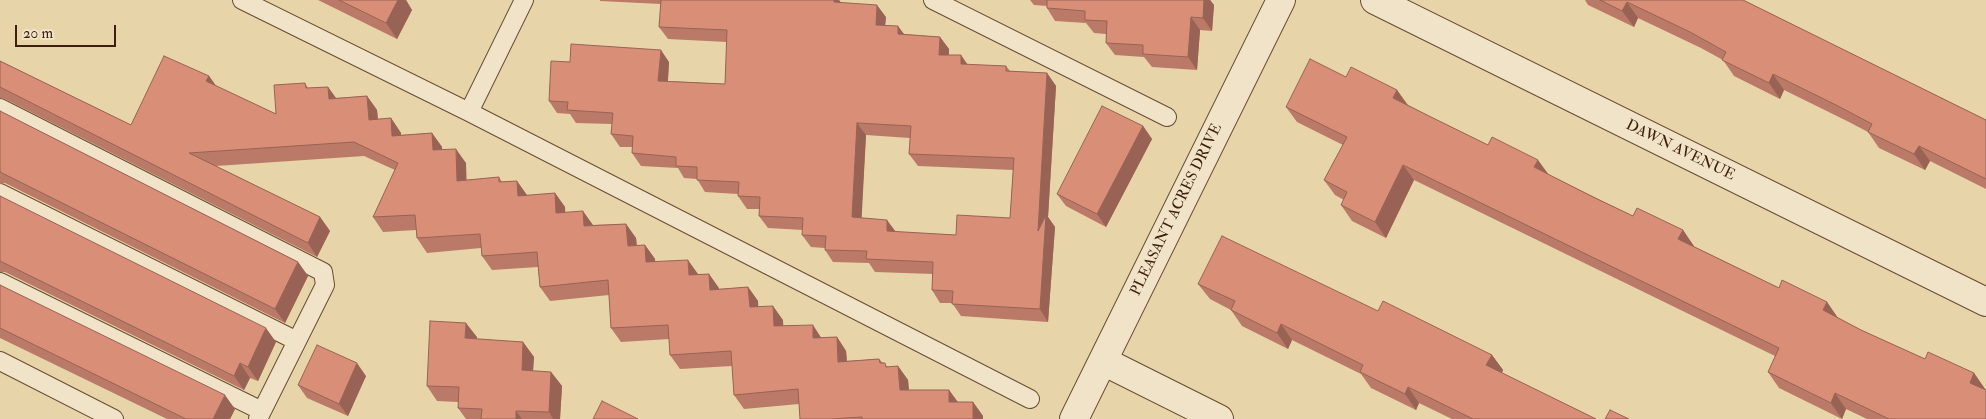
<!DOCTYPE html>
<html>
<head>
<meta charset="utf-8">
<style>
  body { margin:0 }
  #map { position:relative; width:1986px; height:419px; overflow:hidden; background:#e8d4a9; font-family:"IM FELL Double Pica",serif }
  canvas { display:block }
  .scale { position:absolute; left:15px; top:25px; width:101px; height:22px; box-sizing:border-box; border:2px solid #3d1f0c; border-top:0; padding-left:6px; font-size:15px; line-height:18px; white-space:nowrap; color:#3d1f0c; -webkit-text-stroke:4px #f0e3c7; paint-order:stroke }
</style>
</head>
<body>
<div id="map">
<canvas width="1986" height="419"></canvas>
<div class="scale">20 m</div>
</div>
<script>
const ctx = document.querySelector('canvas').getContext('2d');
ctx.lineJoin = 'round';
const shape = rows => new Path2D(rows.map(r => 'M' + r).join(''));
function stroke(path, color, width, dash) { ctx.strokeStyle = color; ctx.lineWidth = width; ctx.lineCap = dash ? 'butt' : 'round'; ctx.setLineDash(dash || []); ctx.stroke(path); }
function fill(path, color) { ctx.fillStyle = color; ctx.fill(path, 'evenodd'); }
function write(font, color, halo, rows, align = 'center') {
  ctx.font = font + ' "IM FELL Double Pica",serif'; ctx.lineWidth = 4; ctx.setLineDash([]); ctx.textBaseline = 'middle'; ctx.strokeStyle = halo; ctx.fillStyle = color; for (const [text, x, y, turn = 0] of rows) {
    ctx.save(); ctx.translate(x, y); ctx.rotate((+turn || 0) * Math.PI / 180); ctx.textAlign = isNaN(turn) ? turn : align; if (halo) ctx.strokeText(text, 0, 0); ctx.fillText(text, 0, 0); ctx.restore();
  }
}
const service = shape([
  [242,0,469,112,1030,399],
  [933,0,1167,117],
  [0,108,323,272,325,285,258,419],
  [469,112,524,0],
  [0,193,297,341],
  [0,282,262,411],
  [0,361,114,419]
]);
const minor = shape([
  [1375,0,1986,302],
  [1103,361,1219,419],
  [1074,419,1281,0]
]);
const wall = shape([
  [318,0,406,0,412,10,397,39],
  [600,0,839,0,841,3,886,17,885,25,904,34,940,37,949,49,949,55,968,65,1006,66,1010,71,1047,73,1056,86,1048,217,1055,227,1048,322,961,316,952,303,940,303,932,290,933,274,875,272,869,263,833,262,825,250,825,248,811,247,802,235,803,230,768,228,759,216,760,209,747,209,738,196,738,194,705,192,697,179,684,178,678,168,641,166,632,153,632,147,620,147,611,134,612,124,576,123,570,114,557,113,549,101,570,62,669,62,668,81,725,84,727,42,668,39,659,27,661,4,600,1],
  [866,135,910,138,909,154,918,166,1013,170,1010,218,956,235,896,232,861,218],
  [1030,0,1210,0,1214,5,1212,31,1200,30,1197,70,1152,67,1144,57,1115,55,1106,43,1106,34,1094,33,1086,23,1055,21,1047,8,1047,6,1034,5],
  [1585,0,1743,0,1986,120,1986,189,1930,161,1925,170,1879,148,1868,132,1847,121,1784,90,1780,99,1734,76,1723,60,1701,48,1638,18,1634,27,1588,5],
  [0,61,131,125,209,76,216,86,276,114,305,83,308,88,328,87,336,98,367,96,377,110,378,119,391,118,401,133,401,135,432,133,442,147,442,150,466,163,466,180,499,177,502,182,517,181,527,196,555,193,565,207,565,212,593,225,626,224,636,238,637,246,645,245,655,259,655,261,698,274,709,274,719,289,748,287,758,301,758,307,783,320,783,326,821,338,837,337,846,351,847,361,879,359,883,363,888,367,898,366,908,380,909,390,949,390,958,402,973,402,983,416,983,419,800,419,799,404,744,409,734,395,732,366,680,369,670,355,669,339,621,342,611,328,609,295,550,301,540,287,538,267,492,270,482,256,481,248,427,253,417,238,416,230,383,232,373,217,395,170,364,156,216,166,320,217,330,231,317,257,5,99,0,98],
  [1346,77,1397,90,1408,105,1431,117,1633,216,1683,230,1693,246,1779,288,1827,302,1837,317,1861,330,1925,359,1974,373,1985,389,1986,419,1867,419,1846,409,1842,419,1779,388,1768,372,1775,356,1414,180,1386,238,1352,221,1341,205,1344,200,1335,195,1324,180,1343,145,1297,122,1286,107],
  [0,111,298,262,308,276,285,323,5,183,0,184],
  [1143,126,1152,139,1106,227,1066,206,1057,194],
  [0,196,276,342,258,381,250,378,244,390,5,272,0,272],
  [1198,284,1378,311,1492,355,1503,370,1502,373,1596,419,1452,419,1419,403,1416,410,1371,388,1361,374,1292,340,1288,349,1242,326,1231,310,1210,299],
  [0,285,235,409,230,419,167,419,0,338],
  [477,337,477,339,523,342,534,357,533,371,551,372,562,386,560,419,466,419,458,408,458,402,437,401,427,386],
  [366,376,348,416,307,398,298,385]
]);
const shadedWall = shape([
  [398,0,406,0,412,10,397,39,386,23],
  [834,0,839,0,843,5,834,2],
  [1204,0,1210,0,1214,5,1212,31,1203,18],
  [1627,2,1638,18,1634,27,1622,11],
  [877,5,886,17,884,37,876,25],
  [1191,17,1200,30,1197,70,1188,57],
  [898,26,907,38,898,34],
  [940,37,949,49,948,67,939,55],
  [661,50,669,62,667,93,658,81],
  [961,55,970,68,961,64],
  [1047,73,1056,86,1048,217,1055,227,1048,322,1040,309,1038,231],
  [1773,74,1784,90,1780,99,1769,83],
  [209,76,219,90,206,81],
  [328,87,338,101,329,99],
  [1397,90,1408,106,1393,98],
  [367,96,377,110,379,134,369,120],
  [391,118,401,133,402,150,392,136],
  [857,123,866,135,861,230,852,217],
  [1143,126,1152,139,1106,227,1097,214],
  [432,133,442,147,443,164,433,150],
  [1919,146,1930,161,1925,170,1914,154],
  [456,149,466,163,467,195,457,181],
  [1538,160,1549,175,1534,167],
  [1403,165,1414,180,1386,238,1375,222],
  [517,181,527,195,528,211,518,196],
  [555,193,565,207,566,227,556,213],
  [583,211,593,225,584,226],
  [320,217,330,231,317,257,308,243],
  [887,220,896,232,887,231],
  [626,224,636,238,638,260,628,246],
  [1683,230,1694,246,1689,255,1678,239],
  [645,245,655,259,656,276,646,262],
  [688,260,698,274,699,289,689,275],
  [298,262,308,276,285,323,275,309],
  [709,274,719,288,719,304,710,290],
  [748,287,758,301,759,321,750,307],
  [1827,302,1838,318,1823,310],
  [773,306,783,320,784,341,774,326],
  [466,323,477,337,476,353,465,338],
  [1281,324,1292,340,1288,349,1277,333],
  [813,325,822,339,813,338],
  [266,328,276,342,258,381,248,367],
  [837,337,846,351,848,376,838,362],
  [523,342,534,357,532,385,522,370],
  [1492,355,1503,370,1498,381,1486,365],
  [240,363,250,378,244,390,234,376],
  [357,363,366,376,348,416,339,404],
  [898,366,908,380,910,404,900,390],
  [551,372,562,386,560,419,553,419,549,412],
  [1974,373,1985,389,1981,398,1970,383],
  [1408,387,1419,403,1416,410,1405,394],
  [949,390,959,404,949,402],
  [1835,393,1846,409,1842,419,1831,403],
  [225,395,235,409,230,419,213,419],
  [973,402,983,416,983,419,973,419],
  [516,411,522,419,516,419]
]);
const building = shape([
  [339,0,398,0,386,23,339,0],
  [661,0,834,0,834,2,877,5,876,25,898,26,898,34,940,37,939,55,961,55,961,64,1006,66,1006,71,1047,73,1038,231,1046,215,1040,309,952,304,953,291,932,290,933,262,866,259,867,251,825,250,826,236,802,235,803,218,759,216,760,197,738,196,739,182,697,180,697,167,676,166,676,157,632,153,633,136,611,134,613,113,567,110,568,102,549,101,551,61,570,62,571,44,661,50,658,81,725,84,727,30,659,27,661,0],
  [857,123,911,126,909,154,1014,158,1010,218,957,215,956,235,887,231,887,220,852,217,857,123],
  [1047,0,1204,0,1203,18,1191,17,1188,57,1143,54,1143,45,1106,43,1107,21,1085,20,1085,11,1047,8,1047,0],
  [1600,0,1743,0,1986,120,1986,179,1919,146,1914,154,1868,132,1872,124,1836,105,1773,74,1769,83,1722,60,1726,52,1690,32,1627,2,1622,11,1600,0],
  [164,56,209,76,206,81,276,114,274,85,305,83,306,88,328,87,329,99,367,96,369,120,391,118,392,136,432,133,433,150,456,149,457,181,499,177,499,182,517,181,518,196,555,193,556,213,583,211,584,226,626,224,628,246,645,245,646,262,688,260,689,275,709,274,710,290,748,287,750,307,773,306,774,326,813,325,813,338,837,337,838,362,879,359,880,363,885,363,886,367,898,366,900,390,949,390,949,402,973,402,973,419,862,419,862,417,831,419,800,419,798,389,734,395,731,351,670,355,668,325,611,328,608,280,540,287,537,252,482,256,480,234,417,238,415,215,373,217,398,163,354,142,189,153,320,217,308,243,0,87,0,61,131,125,164,56],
  [1310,59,1346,77,1351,67,1397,90,1393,98,1431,117,1488,145,1492,137,1538,160,1534,167,1595,198,1633,216,1637,208,1683,230,1678,239,1779,288,1782,280,1827,302,1823,310,1861,330,1925,359,1928,352,1974,373,1970,383,1986,390,1986,419,1889,419,1835,393,1831,403,1768,372,1779,348,1403,165,1375,222,1341,205,1347,192,1324,180,1347,137,1286,107,1310,59],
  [1102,106,1143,126,1097,214,1057,194,1102,106],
  [0,111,298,262,275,309,0,172,0,111],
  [0,196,266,328,248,367,240,363,234,376,0,261,0,196],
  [1222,236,1378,311,1383,301,1492,355,1486,365,1596,419,1473,419,1408,387,1405,394,1360,372,1363,365,1281,324,1277,333,1231,310,1235,301,1198,284,1222,236],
  [0,285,225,395,213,419,186,419,0,328,0,285],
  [430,321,466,323,465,338,523,342,522,370,551,372,549,412,516,411,516,419,481,419,482,409,458,408,459,387,427,386,430,321],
  [317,345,357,363,339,404,298,385,317,345],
  [602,401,638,419,593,419,602,401],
  [1610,410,1629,419,1605,419,1610,410]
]);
const streetNames = [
  ["DAWN AVENUE",1680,151,26],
  ["PLEASANT ACRES DRIVE",1177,210,-64]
];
stroke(service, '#684c33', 20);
stroke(minor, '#684c33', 30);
stroke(service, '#f0e3c7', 18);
stroke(minor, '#f0e3c7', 28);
fill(wall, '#bb7a67');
fill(shadedWall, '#986354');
fill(building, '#d98e78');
stroke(building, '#986354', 1);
write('15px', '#3d1f0c', '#f0e3c7', streetNames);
</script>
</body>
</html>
